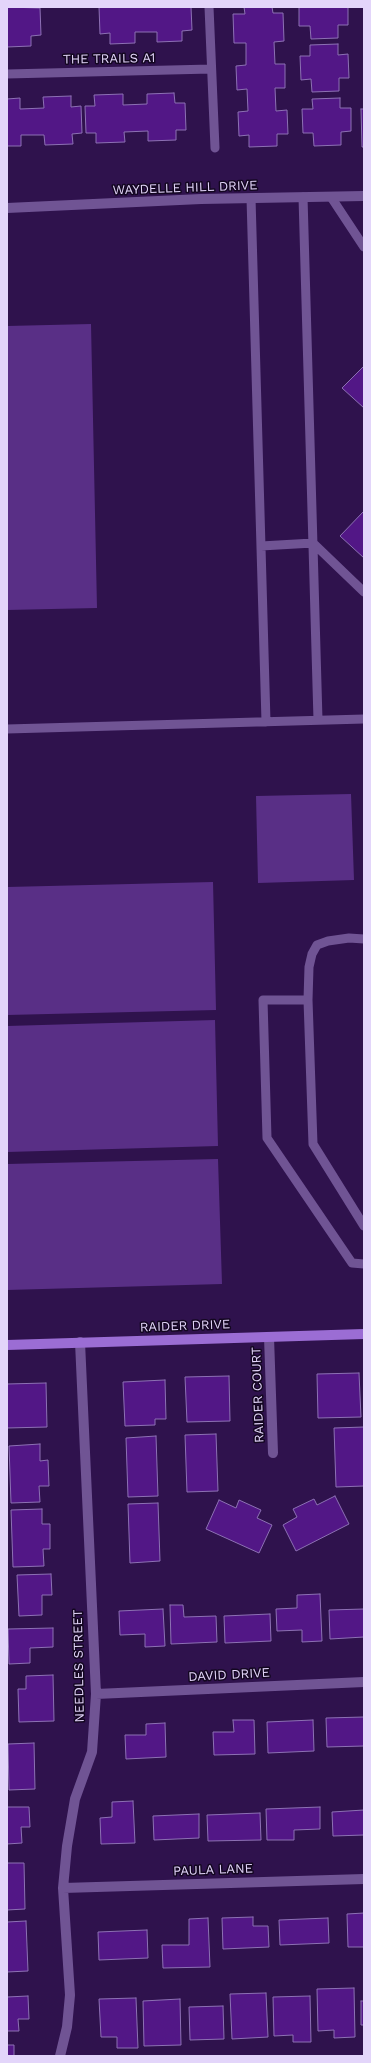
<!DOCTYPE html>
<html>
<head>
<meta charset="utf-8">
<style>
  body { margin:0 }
  #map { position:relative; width:371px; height:2063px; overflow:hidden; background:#2f124d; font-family:"Work Sans",sans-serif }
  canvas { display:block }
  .frame { position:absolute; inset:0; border:8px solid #e3d5fa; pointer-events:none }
</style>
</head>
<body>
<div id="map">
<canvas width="371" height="2063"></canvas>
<div class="frame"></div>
</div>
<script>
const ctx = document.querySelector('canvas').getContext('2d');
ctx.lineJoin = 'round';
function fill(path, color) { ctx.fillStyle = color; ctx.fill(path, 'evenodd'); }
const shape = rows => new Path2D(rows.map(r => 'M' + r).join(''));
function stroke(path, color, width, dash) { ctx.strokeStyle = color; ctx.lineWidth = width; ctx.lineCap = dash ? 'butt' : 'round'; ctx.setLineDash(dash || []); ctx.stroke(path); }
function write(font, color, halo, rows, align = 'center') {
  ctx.font = font + ' "Work Sans",sans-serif'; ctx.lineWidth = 3; ctx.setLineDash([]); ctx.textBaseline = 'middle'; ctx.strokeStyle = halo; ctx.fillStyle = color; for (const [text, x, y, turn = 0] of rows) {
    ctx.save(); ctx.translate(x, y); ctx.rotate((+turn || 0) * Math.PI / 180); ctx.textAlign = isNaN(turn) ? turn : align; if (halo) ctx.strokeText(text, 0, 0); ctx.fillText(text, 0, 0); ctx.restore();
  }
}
const green = shape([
  [91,324,97,608,7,610,7,326],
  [351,794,354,880,258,883,256,796],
  [213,882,216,1010,7,1015,7,887],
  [215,1020,218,1146,7,1152,7,1026],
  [218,1159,222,1284,7,1290,7,1164]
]);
const building = shape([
  [7,7,40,8,41,35,31,36,31,46,7,47,7,7],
  [99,7,191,7,192,30,182,31,182,41,157,42,157,32,135,32,135,43,110,44,110,33,100,34,99,7],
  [244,7,272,7,273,13,283,13,284,41,274,42,275,64,285,64,285,88,275,88,276,111,287,110,288,134,277,134,277,146,249,147,249,135,239,136,238,112,248,111,247,89,237,90,236,66,246,65,246,43,234,43,233,14,245,14,244,7],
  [299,7,348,7,348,25,338,25,338,38,311,39,310,26,299,26,299,7],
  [338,44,338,55,348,54,349,78,339,78,339,91,312,92,311,79,301,80,300,56,310,56,310,45,338,44],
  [174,93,175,103,185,103,186,130,176,130,176,140,148,141,148,131,124,132,125,142,96,143,96,133,86,133,85,106,95,106,94,95,123,94,123,105,147,104,147,94,174,93],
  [71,96,71,107,81,106,82,133,72,134,73,144,45,145,44,135,21,135,21,146,7,146,7,99,20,98,20,109,44,108,43,97,71,96],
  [340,98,340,108,351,108,351,131,341,132,341,145,314,146,313,133,303,133,302,109,313,109,312,99,340,98],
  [361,109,364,109,364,147,362,147,361,109],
  [364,366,364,408,342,388,364,366],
  [364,511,364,558,340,536,364,511],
  [359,1373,361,1417,318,1418,317,1374,359,1373],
  [229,1376,230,1421,187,1422,185,1377,229,1376],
  [165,1380,166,1419,155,1419,155,1425,125,1426,123,1382,165,1380],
  [46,1383,47,1427,7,1428,7,1384,46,1383],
  [364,1427,364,1486,336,1487,334,1428,364,1427],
  [216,1434,218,1491,187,1492,185,1435,216,1434],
  [156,1436,158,1496,128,1497,126,1438,156,1436],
  [40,1444,40,1461,48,1460,49,1486,39,1486,40,1502,11,1503,9,1446,40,1444],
  [335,1496,349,1524,296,1551,283,1525,297,1517,293,1509,314,1499,317,1505,335,1496],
  [219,1500,236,1508,239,1500,261,1510,257,1518,272,1525,259,1553,206,1529,219,1500],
  [158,1503,160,1561,130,1563,128,1504,158,1503],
  [42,1509,42,1524,50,1524,50,1549,43,1549,44,1566,13,1567,11,1510,42,1509],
  [51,1574,52,1595,42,1595,42,1615,19,1616,17,1575,51,1574],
  [320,1594,322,1641,302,1642,302,1630,277,1631,276,1609,297,1608,297,1595,320,1594],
  [170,1605,183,1605,184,1617,216,1616,217,1642,171,1644,170,1605],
  [163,1609,165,1646,145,1647,145,1634,120,1635,119,1611,163,1609],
  [364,1609,364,1637,330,1639,329,1610,364,1609],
  [270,1614,271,1641,225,1643,224,1616,270,1614],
  [53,1628,53,1647,30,1648,30,1663,9,1664,8,1629,53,1628],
  [53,1675,54,1721,19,1722,18,1689,26,1689,26,1676,53,1675],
  [364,1717,364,1746,327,1747,326,1718,364,1717],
  [233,1720,254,1720,255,1754,214,1755,213,1732,234,1732,233,1720],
  [313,1720,314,1751,268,1753,267,1722,313,1720],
  [165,1723,166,1757,126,1759,125,1735,146,1735,146,1724,165,1723],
  [34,1743,35,1789,9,1790,8,1744,34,1743],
  [133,1801,135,1843,101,1844,100,1818,112,1817,112,1802,133,1801],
  [7,1807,29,1807,30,1827,21,1827,22,1843,7,1844,7,1807],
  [320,1807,320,1829,294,1830,294,1840,267,1840,266,1809,320,1807],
  [364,1810,364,1835,333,1836,332,1812,364,1810],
  [260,1813,261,1840,208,1841,207,1815,260,1813],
  [199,1814,199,1838,154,1840,153,1816,199,1814],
  [7,1863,24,1863,25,1909,7,1910,7,1863],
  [364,1913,364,1947,348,1947,347,1914,364,1913],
  [253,1917,253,1926,268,1926,269,1947,223,1949,222,1918,253,1917],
  [208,1918,210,1967,163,1968,162,1945,189,1945,189,1919,208,1918],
  [328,1918,329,1943,280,1945,279,1920,328,1918],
  [26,1921,28,1971,7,1972,7,1922,26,1921],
  [147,1930,148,1958,99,1960,98,1932,147,1930],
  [354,1988,355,2037,334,2038,334,2030,318,2031,317,1989,354,1988],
  [266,1993,268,2037,232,2039,230,1994,266,1993],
  [28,1996,29,2019,18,2019,19,2031,7,2031,7,1997,28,1996],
  [310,1996,311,2042,293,2042,293,2035,274,2036,273,1997,310,1996],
  [136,1998,138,2048,117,2048,117,2037,101,2037,99,1999,136,1998],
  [180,1999,181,2045,144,2046,143,2001,180,1999],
  [361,2001,364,2001,364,2025,361,2025,361,2001],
  [223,2006,224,2039,190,2040,189,2007,223,2006],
  [7,2045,14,2045,14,2056,7,2056,7,2045]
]);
const lane = shape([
  [209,7,215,148],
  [7,74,211,69],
  [303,197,318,720],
  [331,197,364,247],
  [251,198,266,722],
  [261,546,313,543,364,592],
  [7,729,364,719],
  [308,1000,309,967,312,954,317,945,328,941,349,938,364,939],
  [364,1226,313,1144,308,1000,263,1000,267,1138,352,1263,364,1264]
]);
const street = shape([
  [7,208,201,199,364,196],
  [269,1337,273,1453],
  [96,1694,364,1682],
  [63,1888,364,1879],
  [60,2056,67,2027,70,1995,63,1888,67,1846,75,1799,92,1752,96,1694,80,1342]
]);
const secondary = shape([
  [7,1345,364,1334]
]);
const streetNames = [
  ["THE TRAILS A1",109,59,-1],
  ["WAYDELLE HILL DRIVE",185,188,-2],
  ["RAIDER DRIVE",185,1326,-2],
  ["RAIDER COURT",258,1395,-92],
  ["NEEDLES STREET",79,1666,-91],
  ["DAVID DRIVE",229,1675,-3],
  ["PAULA LANE",213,1870,-2]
];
fill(green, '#592f86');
fill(building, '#521786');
stroke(building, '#8d71b4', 1);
stroke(lane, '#705494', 9);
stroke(street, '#705494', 10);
stroke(secondary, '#9b6dd4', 10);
write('13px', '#e3d5fa', '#130720', streetNames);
</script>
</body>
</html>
